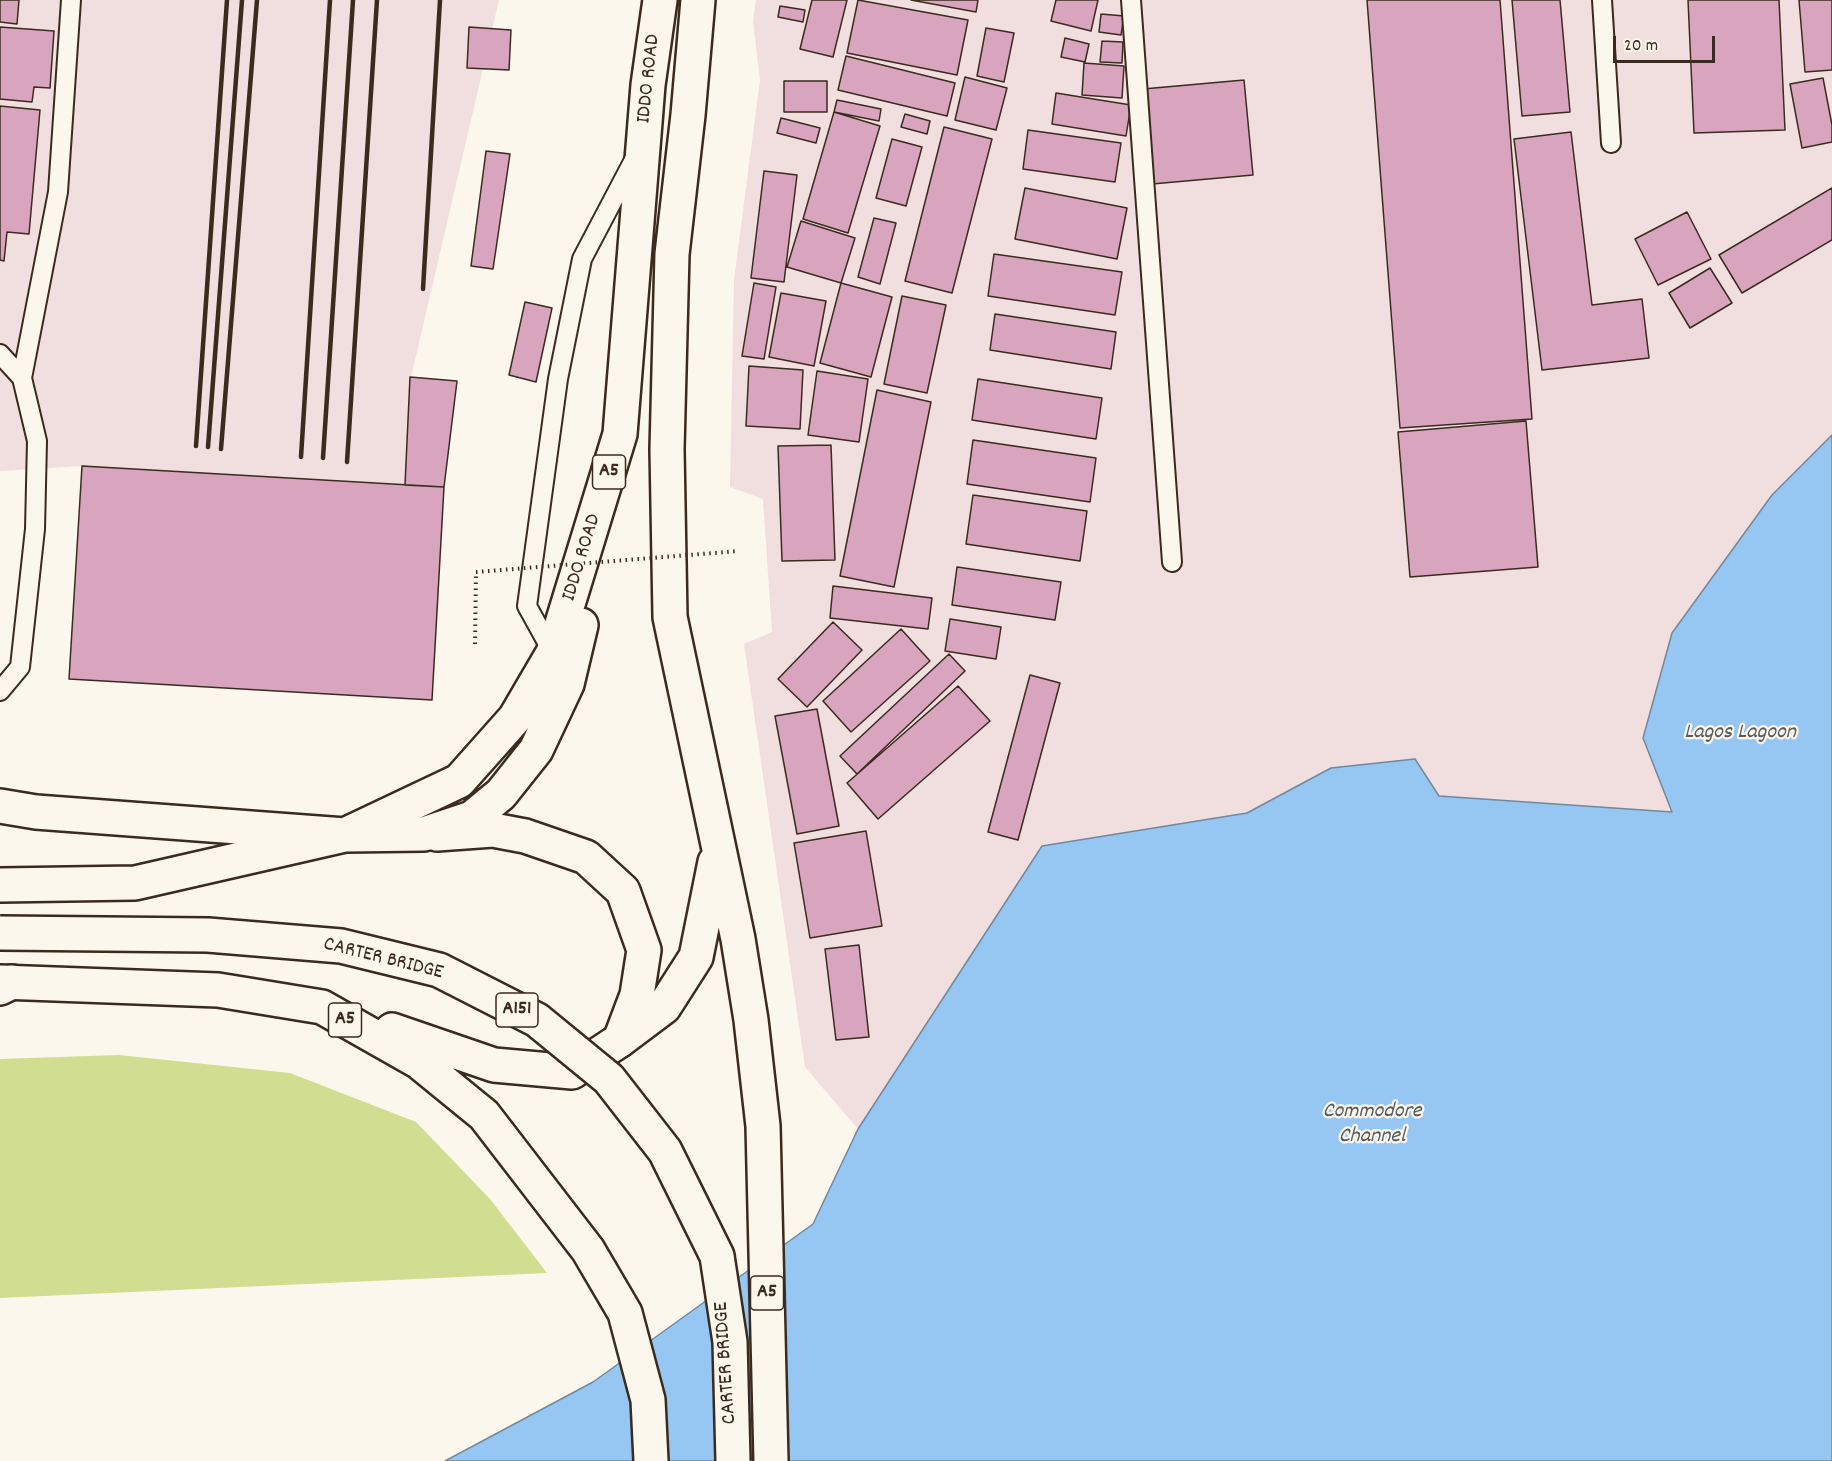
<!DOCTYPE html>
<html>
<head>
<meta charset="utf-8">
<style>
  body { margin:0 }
  #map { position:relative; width:1832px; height:1461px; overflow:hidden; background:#fbf7ec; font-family:Dekko,sans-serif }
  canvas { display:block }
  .scale { position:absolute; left:1613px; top:36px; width:102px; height:27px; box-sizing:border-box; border:3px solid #3b2a1e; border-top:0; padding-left:8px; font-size:18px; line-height:21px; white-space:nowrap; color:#3b2a1e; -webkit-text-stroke:4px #fbf7ec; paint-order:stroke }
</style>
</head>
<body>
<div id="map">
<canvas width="1832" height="1461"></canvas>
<div class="scale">20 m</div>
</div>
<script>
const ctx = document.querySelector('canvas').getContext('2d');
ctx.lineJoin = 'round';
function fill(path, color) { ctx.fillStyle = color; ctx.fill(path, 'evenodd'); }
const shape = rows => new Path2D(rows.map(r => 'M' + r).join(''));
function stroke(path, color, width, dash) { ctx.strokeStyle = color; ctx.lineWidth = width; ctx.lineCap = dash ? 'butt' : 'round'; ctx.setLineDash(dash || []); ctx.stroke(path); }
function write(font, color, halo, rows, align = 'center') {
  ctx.font = font + ' Dekko,sans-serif'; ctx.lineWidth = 4.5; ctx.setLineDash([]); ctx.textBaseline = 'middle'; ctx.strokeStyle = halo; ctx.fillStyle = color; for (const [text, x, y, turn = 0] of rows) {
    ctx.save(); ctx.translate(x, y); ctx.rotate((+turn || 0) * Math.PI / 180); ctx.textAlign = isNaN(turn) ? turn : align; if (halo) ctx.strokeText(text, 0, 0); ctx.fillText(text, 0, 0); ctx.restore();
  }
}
const built = shape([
  [0,0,499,0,411,377,405,485,82,466,0,471],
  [756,0,1832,0,1832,435,1772,495,1643,738,1672,812,1439,796,1331,768,1247,813,1042,846,858,1129,805,1067,744,644,772,632,763,499,730,487,734,280,760,80,753,21]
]);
const green = shape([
  [119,1055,290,1073,416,1122,490,1199,547,1273,0,1298,0,1059]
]);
const water = shape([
  [1832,435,1832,1461,445,1461,593,1382,813,1224,858,1129,1042,846,1247,813,1331,768,1415,759,1439,796,1672,812,1643,738,1672,633,1772,495,1832,435]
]);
const building = shape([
  [0,0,19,0,17,24,0,22,0,0],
  [812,0,847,0,833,57,800,49,812,0],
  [858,0,968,20,957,75,847,53,858,0],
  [911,0,978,0,976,12,911,0],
  [1056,0,1098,0,1091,31,1051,21,1056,0],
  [1367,0,1500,0,1532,419,1400,428,1367,0],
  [1512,0,1560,0,1570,112,1522,116,1512,0],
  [1688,0,1779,0,1785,130,1694,133,1688,0],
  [1799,0,1832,0,1832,70,1805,72,1799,0],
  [780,6,805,10,803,22,778,17,780,6],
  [1101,14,1124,16,1121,35,1099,32,1101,14],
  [0,27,54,31,50,88,34,87,32,102,0,99,0,27],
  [469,27,511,30,509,70,467,68,469,27],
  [986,28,1014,33,1004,82,977,76,986,28],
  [1065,38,1089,44,1085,62,1061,57,1065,38],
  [1102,41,1123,42,1122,63,1100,62,1102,41],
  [846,56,955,83,947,116,838,90,846,56],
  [1084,63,1124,66,1122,98,1082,95,1084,63],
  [965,77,1007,88,996,130,955,120,965,77],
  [1823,78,1832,125,1832,142,1802,148,1790,84,1823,78],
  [1244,80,1253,175,1152,184,1143,89,1244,80],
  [784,81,827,81,827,112,784,112,784,81],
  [1056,93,1131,105,1126,136,1052,124,1056,93],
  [837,100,881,109,879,121,834,112,837,100],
  [0,106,40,110,29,234,7,232,4,261,0,260,0,106],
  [834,112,880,126,848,233,803,219,834,112],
  [905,114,930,121,927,134,901,127,905,114],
  [781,118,820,128,816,143,777,133,781,118],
  [944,127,992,139,952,293,905,281,944,127],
  [1028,130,1121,143,1115,182,1023,169,1028,130],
  [1571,132,1592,305,1642,299,1649,358,1542,370,1514,139,1571,132],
  [892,139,922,147,906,206,876,198,892,139],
  [486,151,510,154,493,269,471,266,486,151],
  [764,171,797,175,784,282,751,278,764,171],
  [1025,188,1127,208,1117,259,1015,239,1025,188],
  [1832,188,1832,240,1742,293,1719,255,1832,188],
  [1687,212,1711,259,1658,285,1635,239,1687,212],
  [874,218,896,223,880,284,858,277,874,218],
  [801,221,855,238,841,283,787,267,801,221],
  [994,254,1122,272,1115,315,988,296,994,254],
  [1710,268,1732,303,1690,328,1669,293,1710,268],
  [754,283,776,287,764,359,742,356,754,283],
  [841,283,892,297,871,377,820,363,841,283],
  [781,293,826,301,814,366,769,357,781,293],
  [902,296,946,305,927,393,884,384,902,296],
  [525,302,552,308,536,382,509,375,525,302],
  [995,314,1116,332,1111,369,990,350,995,314],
  [749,366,803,370,800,429,746,426,749,366],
  [817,371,868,379,859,442,808,435,817,371],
  [410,377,457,381,444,487,405,485,410,377],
  [978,379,1102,398,1096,439,972,420,978,379],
  [877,390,931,402,894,587,840,576,877,390],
  [1526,421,1538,567,1410,577,1398,432,1526,421],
  [973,440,1096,458,1090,502,967,484,973,440],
  [831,445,835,560,782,561,778,446,831,445],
  [82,466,444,487,432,700,69,679,82,466],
  [973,495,1087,511,1080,561,966,544,973,495],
  [957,567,1061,582,1055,620,952,605,957,567],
  [833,586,932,598,928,629,830,618,833,586],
  [950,619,1001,627,996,659,945,651,950,619],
  [833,622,862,650,807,707,778,679,833,622],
  [901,629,930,661,851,732,823,701,901,629],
  [949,654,965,671,857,774,840,756,949,654],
  [1030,675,1060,683,1018,840,988,832,1030,675],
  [958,686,990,721,878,819,847,783,958,686],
  [817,709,839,826,797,834,775,716,817,709],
  [866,831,882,926,810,938,794,843,866,831],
  [859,945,869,1037,836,1040,825,949,859,945]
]);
const path = shape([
  [475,644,476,572]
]);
const lane = shape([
  [1131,0,1172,562],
  [1602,0,1611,143],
  [0,354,22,378,37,441,35,529,20,667,0,691],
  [22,378,58,192,71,0],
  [553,653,527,606,558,379,582,259,634,160]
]);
const primary = shape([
  [0,982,218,990,322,1007,419,1062,484,1115,588,1250,625,1313,648,1400,651,1461],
  [392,1030,494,1065,572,1072,620,1040,637,995,644,950,623,891,586,857,525,836,493,830,437,834]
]);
const highway = shape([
  [698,0,688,115,672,254,667,449,670,617,738,939,751,1020,763,1126,771,1461],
  [0,806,36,812,345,835,424,834,472,818,501,794,536,750,567,684,581,625],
  [0,885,135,883,345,835,459,781,515,718,553,653,620,434,648,85,660,0],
  [0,988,12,982],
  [620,1040,664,1007,696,957,715,862]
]);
const rail = shape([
  [423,289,440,0],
  [196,446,227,0],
  [208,447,242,0],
  [221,449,257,0],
  [301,457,330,0],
  [323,458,353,0],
  [347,462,377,0]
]);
const pathBridge = shape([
  [476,572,739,551]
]);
const primaryBridge = shape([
  [0,933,208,935,341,946,439,970,537,1020,609,1079,665,1151,717,1256,730,1342,733,1461]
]);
const shields = [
  [609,472,33],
  [517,1010,42],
  [345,1020,33],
  [767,1293,33]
];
const shieldNames = [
  ["A5",609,472],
  ["A151",517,1010],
  ["A5",345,1020],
  ["A5",767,1293]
];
const streetNames = [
  ["IDDO ROAD",650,79,-84],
  ["IDDO ROAD",583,558,-73],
  ["CARTER BRIDGE",383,960,14],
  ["CARTER BRIDGE",727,1363,-94]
];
const waterNames = [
  ["Lagos Lagoon",1740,734],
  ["Commodore",1372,1113],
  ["Channel",1372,1138]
];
fill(built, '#f1dede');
fill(green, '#d1dd90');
fill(water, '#96c6f2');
stroke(water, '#72889d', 1.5);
fill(building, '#d9a5be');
stroke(building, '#3b2a1e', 1.5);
stroke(lane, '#3b2a1e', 22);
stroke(primary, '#3b2a1e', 38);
stroke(highway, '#3b2a1e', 38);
stroke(path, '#3b2a1e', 4, [1.5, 4.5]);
stroke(lane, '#fbf7ec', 18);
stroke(primary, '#fbf7ec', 33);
stroke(highway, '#fbf7ec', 33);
stroke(rail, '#3b2a1e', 4.5);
stroke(primaryBridge, '#3b2a1e', 38, []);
stroke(pathBridge, '#3b2a1e', 4, [1.5, 4.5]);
stroke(primaryBridge, '#fbf7ec', 33);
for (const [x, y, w] of shields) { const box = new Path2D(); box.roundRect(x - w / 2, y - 17, w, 34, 4.5); ctx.fillStyle = '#fbf7ec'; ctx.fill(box); stroke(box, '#3b2a1e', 1.5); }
write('bold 20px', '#3b2a1e', null, shieldNames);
write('21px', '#3b2a1e', '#fbf7ec', streetNames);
write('italic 22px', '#56595e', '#fbf7ec', waterNames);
</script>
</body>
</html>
